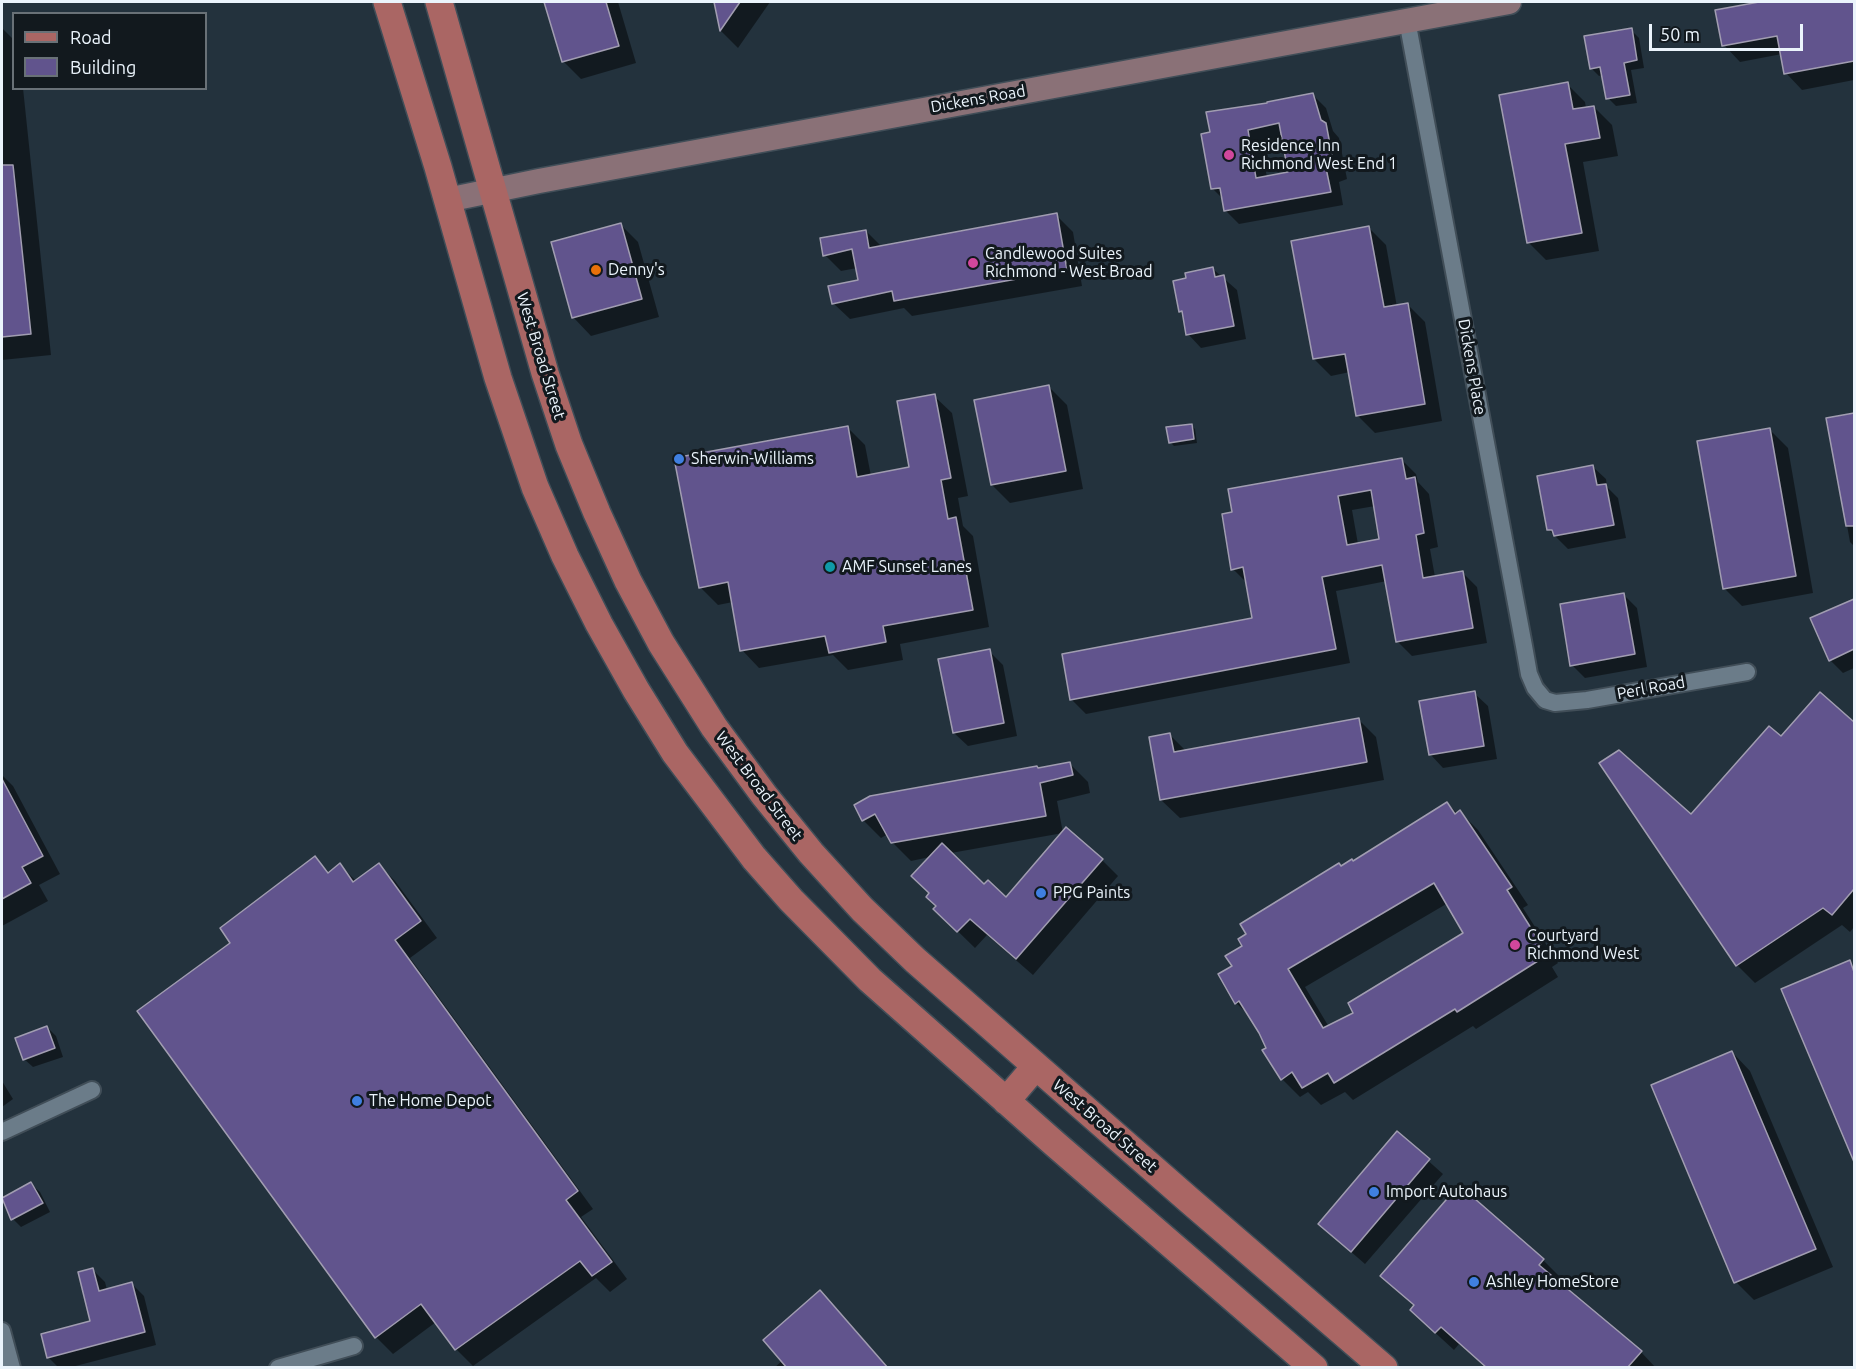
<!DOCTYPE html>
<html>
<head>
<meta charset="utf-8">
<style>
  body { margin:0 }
  #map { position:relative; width:1856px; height:1369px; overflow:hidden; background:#23323d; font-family:Ubuntu,sans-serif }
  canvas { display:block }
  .frame { position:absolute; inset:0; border:3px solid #ebf4fc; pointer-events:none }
  .legend { position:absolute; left:12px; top:12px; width:195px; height:78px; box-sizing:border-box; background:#12191e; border:2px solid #697177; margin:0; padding:8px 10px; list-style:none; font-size:18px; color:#ebf4fc }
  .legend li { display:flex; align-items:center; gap:12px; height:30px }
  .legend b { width:30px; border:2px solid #697177 }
  .scale { position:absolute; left:1649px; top:24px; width:154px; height:27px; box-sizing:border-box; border:3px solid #ebf4fc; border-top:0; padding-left:8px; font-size:18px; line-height:21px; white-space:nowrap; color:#ebf4fc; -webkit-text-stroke:4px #12191e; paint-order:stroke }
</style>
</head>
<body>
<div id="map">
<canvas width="1856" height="1369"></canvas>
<div class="frame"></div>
<ul class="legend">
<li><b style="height:8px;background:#aa6664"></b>Road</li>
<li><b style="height:16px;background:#61548d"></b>Building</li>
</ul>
<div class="scale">50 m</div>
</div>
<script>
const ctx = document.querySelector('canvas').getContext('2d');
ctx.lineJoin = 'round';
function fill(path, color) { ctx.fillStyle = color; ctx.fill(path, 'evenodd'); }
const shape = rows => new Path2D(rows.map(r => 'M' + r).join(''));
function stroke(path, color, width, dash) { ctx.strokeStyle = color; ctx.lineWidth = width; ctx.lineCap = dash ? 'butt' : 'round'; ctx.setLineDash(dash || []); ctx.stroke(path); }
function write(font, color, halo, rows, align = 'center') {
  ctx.font = font + ' Ubuntu,sans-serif'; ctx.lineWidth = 6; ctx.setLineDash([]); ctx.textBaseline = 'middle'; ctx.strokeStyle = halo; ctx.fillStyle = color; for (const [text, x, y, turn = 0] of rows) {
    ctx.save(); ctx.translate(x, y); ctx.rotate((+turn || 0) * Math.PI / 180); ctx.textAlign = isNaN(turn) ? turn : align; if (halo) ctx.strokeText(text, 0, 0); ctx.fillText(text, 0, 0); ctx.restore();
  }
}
const shadow = shape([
  [545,2,618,2,636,63,581,79,563,61],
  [716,2,770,2,738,48,721,31],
  [1771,2,1854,2,1854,80,1802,90,1786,73,1782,54,1740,62,1724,45,1717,11],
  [2,28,14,40,14,88,23,88,51,355,2,360],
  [1631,30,1639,38,1644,68,1631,70,1637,103,1616,106,1608,98,1603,75,1599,76,1591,68],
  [1567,84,1585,102,1586,108,1594,107,1612,125,1618,156,1583,162,1599,251,1546,260,1528,242],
  [1313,95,1326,108,1333,131,1339,138,1347,179,1339,182,1343,205,1239,224,1225,210,1223,199,1213,189,1211,133],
  [1284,138,1290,173,1267,177,1260,143],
  [1056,215,1073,232,1082,286,912,316,904,308,850,319,833,303,860,281,857,268,841,271,825,255,866,231,882,247],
  [620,224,638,242,659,317,591,336,573,317],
  [1369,228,1386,245,1397,307,1408,305,1425,322,1442,421,1375,433,1358,416,1350,372,1331,376,1314,359],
  [1213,269,1237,290,1246,339,1201,348,1188,334,1184,315,1180,311,1188,279],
  [1049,387,1067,405,1083,489,1010,503,992,485],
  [934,396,952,413,968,496,958,498,963,526,973,536,989,627,900,644,903,660,848,670,833,655,759,668,742,650,733,602,718,605,700,587,847,427,865,445,871,476,911,469],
  [1854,414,1854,546,1850,542,1828,419],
  [1191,425,1195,429,1197,443,1174,446,1170,442],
  [1770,430,1788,448,1813,593,1742,606,1724,588],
  [1401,459,1416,474,1418,482,1429,494,1438,547,1430,549,1435,577,1462,572,1477,587,1487,643,1412,656,1397,641,1387,581,1336,591,1350,663,1086,714,1072,700,1254,619,1248,584,1233,569,1223,515],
  [1375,506,1381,540,1358,544,1352,510],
  [1592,466,1606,479,1607,487,1618,498,1626,538,1568,549,1549,530],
  [1623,594,1637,608,1647,667,1585,678,1572,665],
  [1854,600,1854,668,1843,673,1830,660,1812,619],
  [989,651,1003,665,1017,736,968,746,954,733],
  [1474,693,1488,706,1497,759,1443,768,1430,754],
  [1820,694,1854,724,1854,927,1850,932,1842,925,1755,983,1737,965,1691,816,1781,738],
  [1358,719,1376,737,1384,780,1180,818,1161,800,1170,735,1186,751],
  [1070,764,1088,782,1090,793,1057,801,1063,833,1102,860,1118,876,1033,975,987,935,975,948,935,909,937,906,931,894,930,857,911,861,892,842,888,834,881,838,863,820,856,806],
  [1063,833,1006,899,984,886,951,853],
  [2,775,13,786,60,874,39,885,48,901,2,926],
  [1447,803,1458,814,1460,812,1478,830,1528,905,1523,908,1558,963,1552,967,1558,977,1476,1029,1473,1026,1353,1100,1345,1092,1321,1105,1308,1092,1300,1097,1282,1079,1252,1018,1236,1003,1234,966,1244,946,1342,868,1353,862],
  [1448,903,1465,934,1355,1014,1329,1027,1305,987],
  [315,858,330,873,340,865,356,881,379,865,395,881,437,938,410,958,593,1209,581,1217,627,1279,610,1292,596,1278,473,1366,456,1349,436,1322,393,1354,376,1337,232,943],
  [1849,962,1854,967,1854,1159,1783,990],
  [47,1027,56,1036,63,1057,33,1067,24,1059],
  [1732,1052,1750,1071,1833,1267,1754,1300,1736,1282],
  [2,1081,13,1099,2,1107],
  [1397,1133,1443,1174,1365,1264,1334,1237],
  [31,1184,40,1192,50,1212,21,1227,13,1219,2,1199],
  [1460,1187,1543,1260,1561,1278,1557,1282,1641,1352,1656,1368,1487,1368,1459,1344,1454,1350,1430,1328,1412,1310,1415,1307,1382,1276],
  [93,1270,105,1282,107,1290,132,1284,144,1296,156,1345,68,1368,59,1368,48,1357,92,1322],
  [833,1305,888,1368,774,1368,783,1360]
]);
const building = shape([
  [544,2,606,2,619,46,562,62,544,2],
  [714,2,740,2,720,31,714,2],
  [1759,2,1854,2,1854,61,1784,74,1777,36,1722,46,1715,10,1759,2],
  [1632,28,1637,60,1624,63,1630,95,1606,99,1600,67,1590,69,1584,36,1632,28],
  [1568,82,1573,109,1594,106,1600,138,1565,144,1582,233,1527,243,1499,95,1568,82],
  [1313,93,1321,120,1326,123,1334,166,1326,168,1331,192,1224,211,1220,188,1211,189,1201,134,1210,132,1206,112,1267,103,1267,102,1313,93],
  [1279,123,1288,172,1256,178,1248,130,1279,123],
  [2,165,13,165,31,334,2,337,2,165],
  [1057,213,1067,270,894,301,892,291,832,304,828,286,858,280,852,249,823,256,820,238,866,230,869,248,1057,213],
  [621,223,642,299,572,318,551,242,621,223],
  [1369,226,1384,307,1408,303,1425,404,1356,416,1345,354,1313,359,1291,241,1369,226],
  [1213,267,1215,277,1224,275,1234,326,1186,335,1182,311,1179,312,1173,281,1186,278,1185,273,1213,267],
  [1049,385,1066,471,991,485,974,400,1049,385],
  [935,394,951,478,941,480,948,519,956,517,973,610,883,626,886,642,829,653,825,636,740,651,728,582,699,588,674,458,848,426,857,477,909,467,897,401,935,394],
  [1854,413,1854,526,1846,526,1826,418,1854,413],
  [1192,424,1194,439,1169,443,1166,427,1192,424],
  [1770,428,1796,576,1723,589,1697,441,1770,428],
  [1402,458,1406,479,1415,477,1424,533,1416,535,1423,578,1463,571,1473,628,1396,642,1382,565,1322,577,1336,649,1070,700,1062,654,1252,618,1243,567,1231,570,1222,514,1232,512,1228,489,1402,458],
  [1371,490,1379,539,1347,545,1338,496,1371,490],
  [1593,465,1597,485,1606,484,1614,525,1554,536,1552,530,1547,530,1537,476,1593,465],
  [1624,593,1635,654,1570,666,1560,604,1624,593],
  [1854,599,1854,649,1829,661,1810,618,1854,599],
  [990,649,1004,723,953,733,938,659,990,649],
  [1475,691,1484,746,1429,755,1419,701,1475,691],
  [1820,692,1854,722,1854,889,1832,915,1823,908,1736,966,1599,763,1619,750,1691,814,1769,726,1781,736,1820,692],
  [1359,718,1367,762,1160,800,1149,737,1170,733,1174,752,1359,718],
  [1070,762,1073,775,1040,783,1046,816,891,843,875,814,862,821,854,805,870,796,1037,766,1038,768,1070,762],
  [2,779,43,856,22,867,31,883,2,899,2,779],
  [1447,802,1455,814,1460,810,1512,887,1507,890,1541,944,1535,949,1541,959,1457,1012,1455,1009,1334,1083,1328,1073,1302,1088,1292,1072,1281,1080,1262,1050,1266,1048,1259,1033,1239,1001,1235,1004,1218,974,1232,966,1225,956,1242,946,1238,939,1246,934,1240,924,1339,863,1341,866,1352,859,1353,861,1447,802],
  [1434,883,1463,933,1348,1003,1353,1013,1323,1028,1288,969,1434,883],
  [1066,827,1103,859,1016,959,970,919,957,932,933,909,936,906,926,897,929,893,911,876,942,843,984,884,988,880,1006,897,1066,827],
  [315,856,328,873,340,863,353,882,379,863,421,921,395,940,578,1191,566,1200,612,1262,592,1276,580,1261,455,1350,421,1304,375,1338,137,1011,230,943,220,928,315,856],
  [1850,960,1854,972,1854,1162,1781,989,1850,960],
  [47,1026,55,1048,23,1060,15,1038,47,1026],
  [1732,1051,1816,1249,1734,1283,1651,1085,1732,1051],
  [1397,1131,1430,1159,1351,1252,1318,1224,1397,1131],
  [31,1182,43,1203,11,1220,2,1198,31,1182],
  [1459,1185,1544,1259,1539,1265,1642,1351,1627,1368,1487,1368,1441,1327,1435,1333,1410,1310,1414,1305,1380,1276,1459,1185],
  [93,1268,99,1291,132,1282,145,1332,47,1358,41,1334,90,1321,78,1272,93,1268],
  [820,1290,888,1368,787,1368,763,1340,820,1290]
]);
const minor = shape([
  [1407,20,1524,646,1529,674,1535,688,1545,700,1555,703,1587,700,1747,672],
  [2,1132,92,1090],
  [2,1331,12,1368],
  [278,1368,354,1346]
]);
const secondary = shape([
  [447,200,539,181,1509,2]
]);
const primary = shape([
  [387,2,438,167,498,378,535,487,565,556,599,624,636,690,675,753,754,858,791,900,870,980,1055,1144,1314,1368],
  [439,2,545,373,569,445,597,513,628,581,661,643,714,727,764,795,811,853,862,909,915,960,1189,1200,1384,1368],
  [1006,1101,1036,1066]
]);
const markers = [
  [1229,155,6,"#d1479c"],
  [973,263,6,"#d1479c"],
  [596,270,6,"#e8710a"],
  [679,459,6,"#3f7fe0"],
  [830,567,6,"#0f9aa8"],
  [1041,893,6,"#3f7fe0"],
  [1515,945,6,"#d1479c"],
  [357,1101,6,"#3f7fe0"],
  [1374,1192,6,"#3f7fe0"],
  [1474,1282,6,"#3f7fe0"]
];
const streetNames = [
  ["Dickens Road",978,99,-10],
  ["West Broad Street",541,356,73],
  ["Dickens Place",1472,367,80],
  ["Perl Road",1651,688,-10],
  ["West Broad Street",759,786,53],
  ["West Broad Street",1105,1126,41]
];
const poiNames = [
  ["Residence Inn",1241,146],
  ["Richmond West End 1",1241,164],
  ["Candlewood Suites",985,254],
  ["Richmond - West Broad",985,272],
  ["Denny's",608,270],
  ["Sherwin-Williams",691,459],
  ["AMF Sunset Lanes",842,567],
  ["PPG Paints",1053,893],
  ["Courtyard",1527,936],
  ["Richmond West",1527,954],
  ["The Home Depot",369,1101],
  ["Import Autohaus",1386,1192],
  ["Ashley HomeStore",1486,1282]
];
fill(shadow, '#0007');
fill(building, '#61548d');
stroke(building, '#a19db1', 1.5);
stroke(minor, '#414e58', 20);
stroke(secondary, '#414e58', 27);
stroke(primary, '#414e58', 30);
stroke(minor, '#6b7c89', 16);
stroke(secondary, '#8a7177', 24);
stroke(primary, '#aa6664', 27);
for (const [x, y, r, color] of markers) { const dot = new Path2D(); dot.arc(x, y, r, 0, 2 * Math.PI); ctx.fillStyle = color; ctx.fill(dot); stroke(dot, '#12191e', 2); }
write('16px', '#ebf4fc', '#12191e', streetNames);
write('16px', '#ebf4fc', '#12191e', poiNames, 'left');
</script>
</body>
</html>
